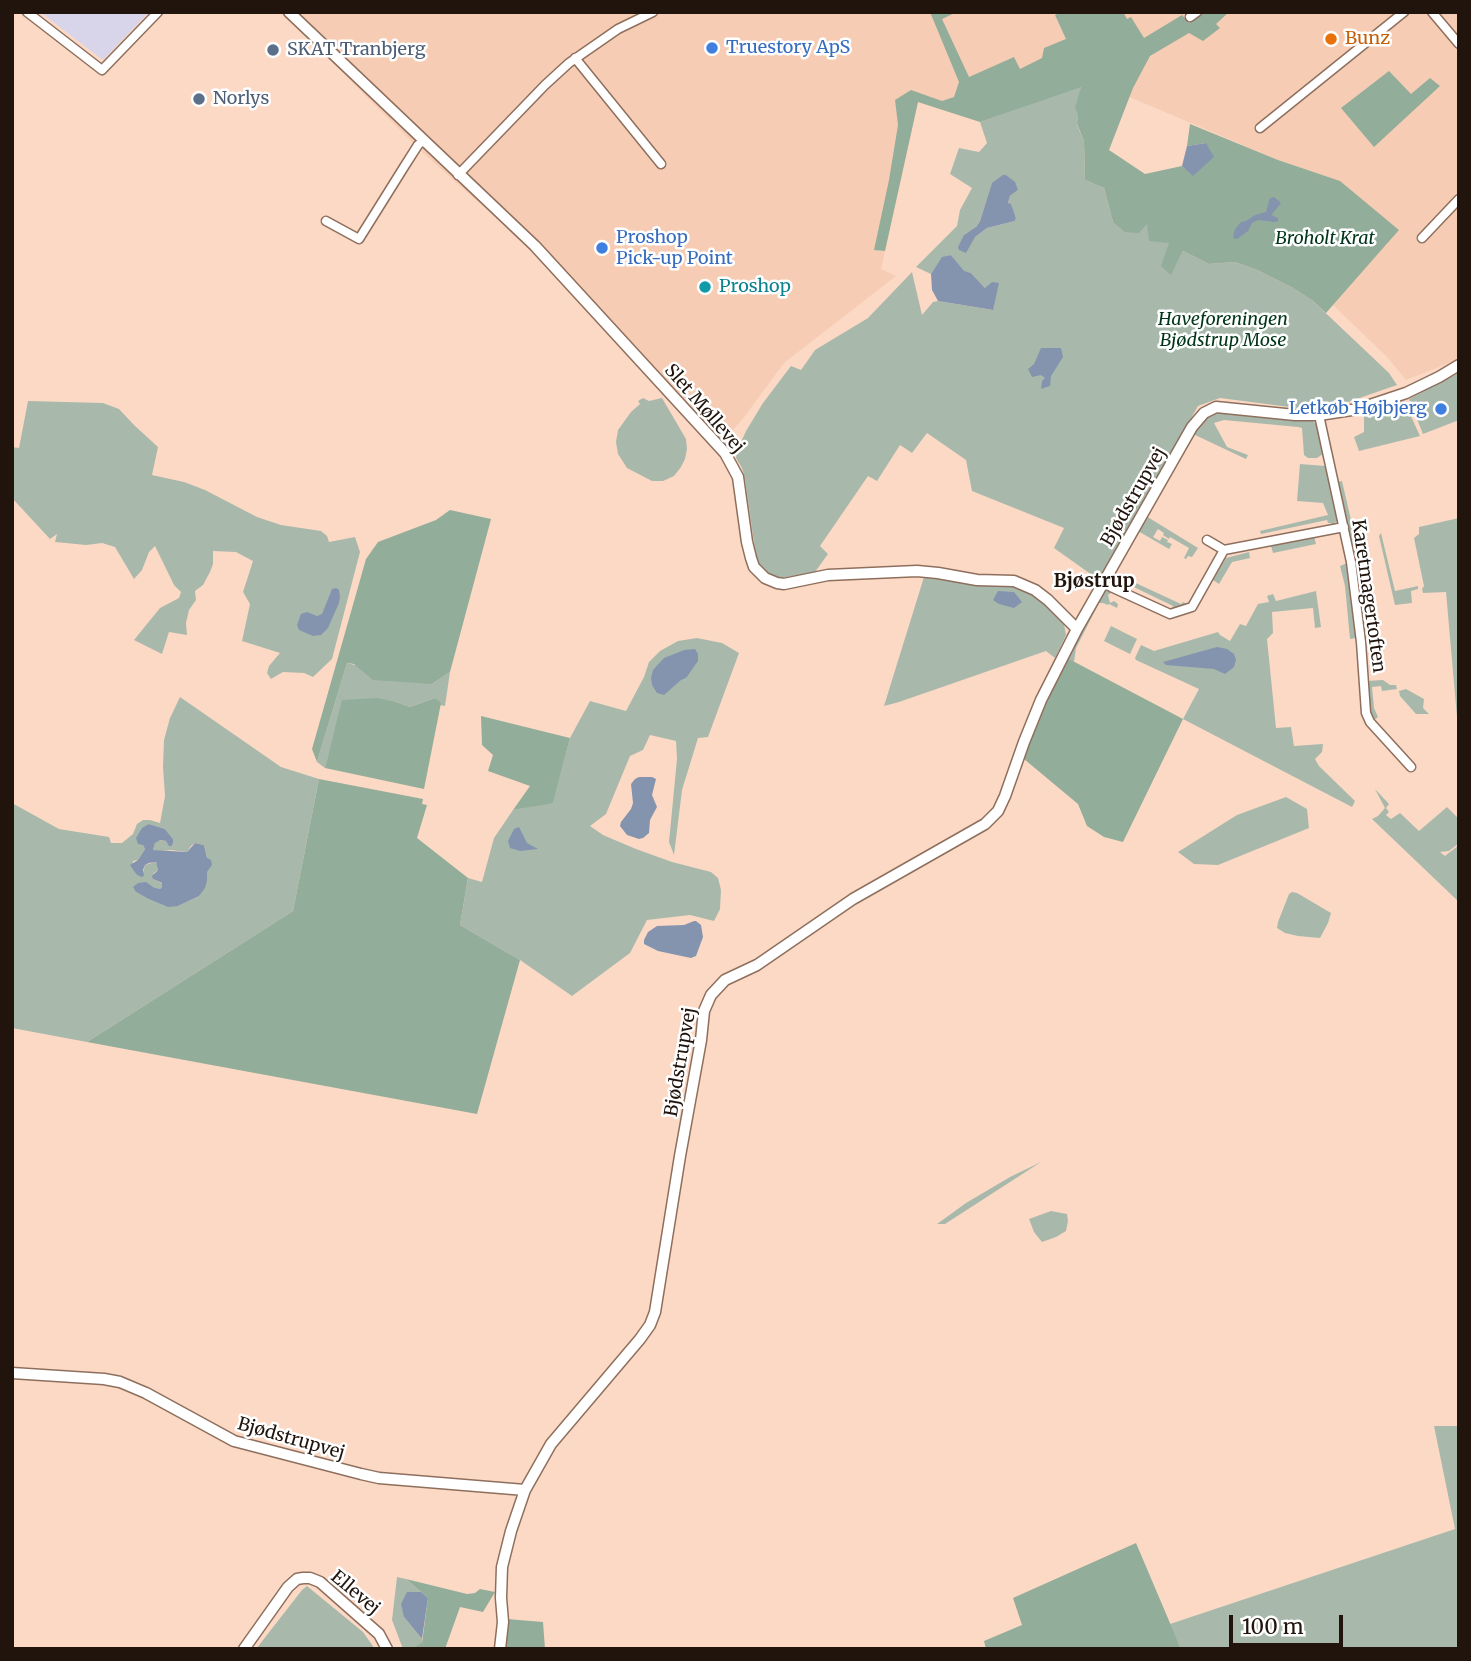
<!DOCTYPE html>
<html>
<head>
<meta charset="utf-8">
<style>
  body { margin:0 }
  #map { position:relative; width:1471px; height:1661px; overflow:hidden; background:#fcd9c5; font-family:Merriweather,serif }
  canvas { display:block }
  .frame { position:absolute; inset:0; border:14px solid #20140d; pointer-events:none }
  .scale { position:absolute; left:1229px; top:1615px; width:114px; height:32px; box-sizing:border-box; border:4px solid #20140d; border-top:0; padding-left:9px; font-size:21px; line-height:24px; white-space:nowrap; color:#20140d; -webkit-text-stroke:5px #fff; paint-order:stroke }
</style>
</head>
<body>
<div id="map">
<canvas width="1471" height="1661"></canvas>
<div class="frame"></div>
<div class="scale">100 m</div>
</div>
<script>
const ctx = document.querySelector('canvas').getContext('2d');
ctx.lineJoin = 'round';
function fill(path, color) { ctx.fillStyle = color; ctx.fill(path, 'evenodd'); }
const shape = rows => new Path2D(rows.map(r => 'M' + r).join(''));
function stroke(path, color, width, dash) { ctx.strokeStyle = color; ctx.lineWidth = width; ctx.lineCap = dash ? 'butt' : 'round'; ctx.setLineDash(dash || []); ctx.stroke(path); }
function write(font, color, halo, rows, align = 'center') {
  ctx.font = font + ' Merriweather,serif'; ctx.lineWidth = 5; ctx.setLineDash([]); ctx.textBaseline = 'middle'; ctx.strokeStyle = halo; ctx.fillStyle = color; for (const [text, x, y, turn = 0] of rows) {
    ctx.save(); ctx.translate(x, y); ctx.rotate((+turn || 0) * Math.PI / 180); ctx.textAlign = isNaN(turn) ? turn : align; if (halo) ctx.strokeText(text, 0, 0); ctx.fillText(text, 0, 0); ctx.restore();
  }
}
const commercial = shape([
  [40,12,149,12,103,60]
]);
const built = shape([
  [282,12,1459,12,1459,359,1406,380,1387,357,1333,305,1399,230,1339,181,1278,160,1094,82,980,122,918,102,881,269,896,276,784,363,742,420,716,449,529,245,477,201,421,151]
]);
const green = shape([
  [1081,86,1077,125,1084,141,1085,180,1104,188,1113,222,1147,223,1169,242,1171,274,1183,251,1209,264,1235,262,1257,270,1293,288,1313,301,1389,373,1397,385,1348,402,1319,406,1297,408,1220,398,1198,406,1099,580,1054,548,1064,528,972,491,966,460,927,433,912,453,900,445,877,481,868,476,820,546,828,554,815,572,781,578,771,575,760,568,756,557,745,479,742,468,736,458,737,451,746,431,763,403,791,366,801,370,815,350,868,318,912,272,922,315,933,302,938,301,993,310,985,288,971,273,964,272,951,255,942,258,931,274,916,267,957,226,960,210,972,188,950,174,959,148,979,152,987,143,980,122],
  [1006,175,1018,190,1010,196,1008,203,1011,205,1016,218,1015,221,987,228,975,237,964,235,977,226,980,221,992,184],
  [1459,373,1459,420,1423,434,1409,399],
  [643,398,649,401,662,398,686,439,687,449,685,459,681,467,674,476,663,481,652,481,627,468,618,454,616,442,618,430,631,412,640,404,638,401],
  [28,401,103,403,119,409,135,426,158,447,152,475,184,482,205,490,257,517,281,525,321,531,327,536,329,542,355,537,360,552,332,659,313,677,304,673,283,672,271,679,267,673,269,666,280,653,242,641,250,604,243,592,253,561,236,552,213,551,213,564,210,572,203,585,195,591,196,600,189,610,186,623,187,635,169,632,162,654,134,640,160,608,179,598,181,592,174,585,155,546,149,552,142,570,134,579,115,547,102,543,86,545,55,542,57,534,50,539,12,498,12,447,19,448],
  [1404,401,1420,436,1359,451,1354,437,1364,432,1364,415],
  [1225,412,1311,419,1317,425,1323,454,1317,458,1308,458,1304,455,1302,428,1298,427,1224,420,1214,423,1227,447,1248,455,1246,459,1193,434,1200,424,1207,418,1217,413],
  [1300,464,1325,466,1338,521,1331,525,1331,523,1328,523,1327,520,1261,534,1260,531,1328,515,1323,503,1297,501],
  [1342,481,1360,559,1355,560,1337,482],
  [1146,516,1198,548,1192,557,1188,556,1186,559,1184,558,1189,548,1170,537,1169,539,1163,535,1164,533,1158,529,1153,537,1160,541,1162,537,1168,540,1167,542,1172,544,1169,549,1138,531],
  [1459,518,1459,719,1457,717,1446,592,1423,593,1422,589,1424,586,1414,538,1419,534,1419,527],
  [1381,533,1395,591,1418,586,1418,589,1411,591,1412,603,1395,605,1379,536],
  [1314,536,1316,544,1273,553,1271,546],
  [1249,552,1250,558,1232,562,1219,584,1213,580,1226,558],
  [1347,563,1356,638,1350,639,1345,586,1340,566],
  [1112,572,1181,604,1183,602,1189,605,1171,611,1173,606,1115,578,1111,586,1105,584],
  [924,577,936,577,974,585,994,584,1010,586,1025,591,1045,603,1064,624,1066,635,1055,658,1046,651,899,702,884,706],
  [1104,586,1110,588,1109,590,1112,592,1108,595,1110,603,1114,601,1118,604,1117,608,1109,604,1108,605,1103,603,1099,603,1076,648,1074,662,1067,658],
  [1316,591,1321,627,1315,628,1313,608,1272,612,1273,633,1267,639,1276,728,1291,727,1294,746,1323,744,1322,752,1315,759,1319,766,1355,801,1352,807,1183,719,1199,689,1136,660,1135,658,1141,645,1154,651,1218,632,1220,635,1230,641,1240,624,1246,626,1258,604,1269,602,1267,596,1273,594,1276,601],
  [1111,626,1137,639,1130,654,1104,641],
  [697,638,722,643,739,653,708,737,698,738,682,790,674,855,669,842,677,759,676,741,650,735,643,750,630,756,606,814,590,826,603,835,636,849,672,862,711,872,718,878,721,890,720,909,714,921,690,915,647,920,630,953,572,996,520,960,460,925,468,878,482,882,494,838,513,810,553,802,570,738,590,701,626,711,644,677,649,662,660,651,678,641],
  [347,663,432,684,450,672,445,706,440,705,440,703,435,698,410,707,396,702,343,700,325,768,317,762],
  [1383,680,1390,685,1396,685,1397,689,1382,691,1381,686,1372,687,1374,708,1378,717,1373,721,1369,715,1367,681],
  [1406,689,1424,699,1423,708,1429,714,1416,714,1400,696,1399,691],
  [180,697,281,767,319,779,293,911,87,1042,12,1028,12,803,59,829,109,837,111,843,122,843,133,834,137,824,143,820,150,820,160,823,165,796,163,767,164,740,170,718],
  [149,824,165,829,173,839,173,843,172,846,166,841,159,840,155,843,153,850,161,851,171,850,187,852,191,846,195,843,204,845,207,858,207,881,199,896,178,906,166,906,136,892,153,887,160,889,162,887,163,884,153,879,154,873,158,870,157,864,155,862,145,865,143,873,136,874,133,867,133,861,138,860,145,849,143,845],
  [1375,789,1389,804,1386,808,1389,812,1386,815,1391,819,1400,813,1419,831,1447,807,1459,819,1459,843,1449,851,1440,852,1445,856,1459,845,1459,902,1372,819,1378,816,1385,808],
  [1286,797,1307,809,1309,828,1218,865,1194,864,1178,852,1237,815],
  [1292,892,1297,893,1331,913,1328,923,1320,938,1298,936,1285,933,1277,928,1278,922,1289,894],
  [1041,1162,945,1224,937,1224,966,1203,1010,1177],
  [1051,1211,1067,1214,1068,1221,1066,1231,1056,1237,1042,1242,1034,1232,1029,1219],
  [1434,1426,1459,1426,1459,1649,1181,1649,1170,1624,1455,1529],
  [397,1577,406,1579,421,1592,407,1592,404,1617,422,1639,422,1644,411,1649,403,1649,392,1620],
  [307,1586,363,1632,375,1649,256,1649,302,1590]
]);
const forest = shape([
  [930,12,957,12,942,19,969,77,1014,57,1020,69,1042,58,1044,48,1066,39,1055,15,1061,12,1123,12,1127,19,1131,17,1144,38,1182,15,1189,23,1205,12,1229,12,1216,24,1220,28,1203,41,1189,33,1150,56,1133,88,1109,150,1145,174,1182,166,1193,175,1206,143,1187,146,1190,124,1278,160,1340,181,1399,230,1326,313,1313,301,1293,288,1257,270,1235,262,1209,264,1183,251,1171,275,1161,266,1169,243,1149,241,1147,224,1139,233,1125,232,1113,222,1104,188,1085,180,1084,141,1077,124,1078,114,1075,108,1081,87,980,122,918,102,885,251,874,250,889,180,898,125,895,100,911,90,942,101,954,97,959,82],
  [1389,71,1411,94,1430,78,1440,86,1374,147,1341,108],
  [450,510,491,519,450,672,432,684,373,680,354,664,347,663,317,762,312,749,366,559,378,542,436,520],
  [1067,658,1183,719,1123,842,1104,837,1087,826,1078,804,1024,759,1043,706],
  [377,698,396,702,410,707,435,698,441,703,424,789,325,768,342,700],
  [481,716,570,738,553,803,513,810,530,786,488,771,493,755,482,745],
  [319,779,423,799,422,804,427,805,417,838,468,878,460,925,520,960,477,1114,87,1042,293,911],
  [1136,1543,1181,1649,986,1649,984,1641,1022,1625,1013,1598],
  [406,1579,467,1594,475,1593,480,1589,495,1592,483,1612,460,1607,445,1649,411,1649,422,1643,428,1598],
  [507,1619,543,1622,545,1649,502,1649]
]);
const water = shape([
  [1206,143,1214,157,1193,176,1182,166,1187,146],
  [1003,175,1006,175,1015,182,1018,190,1010,196,1008,203,1011,204,1016,218,1015,221,987,228,975,237,966,253,959,250,958,247,964,235,977,226,980,221,992,183],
  [1274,197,1281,203,1272,214,1273,216,1278,218,1278,221,1275,222,1258,220,1252,223,1248,231,1237,239,1233,238,1235,229,1241,222,1246,221,1255,215,1266,212,1270,198],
  [951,255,964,271,971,273,985,288,992,282,999,283,993,310,938,301,932,290,931,274,942,257],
  [1041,348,1061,348,1063,357,1051,376,1050,386,1041,389,1042,381,1045,378,1041,375,1032,377,1028,369,1034,364],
  [336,588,339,590,340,597,339,603,328,628,321,635,313,636,299,630,297,625,301,614,307,612,317,616,322,614,332,589],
  [998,591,1014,592,1022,602,1014,608,999,604,993,600],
  [1217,647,1227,649,1234,654,1236,660,1234,667,1225,674,1214,669,1166,665,1163,662],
  [695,649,698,654,698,661,686,678,681,680,664,695,657,693,652,685,651,678,653,670,664,658,684,650],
  [639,777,652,777,656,779,652,795,657,807,650,820,649,833,643,838,639,839,627,835,620,826,621,822,631,809,633,803,631,784,635,779],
  [149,824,165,829,173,839,173,843,172,846,169,846,166,841,160,840,155,843,153,850,187,852,195,843,204,845,207,858,211,860,212,865,207,872,207,881,205,888,199,896,178,906,168,907,149,899,136,892,133,887,138,883,146,882,153,887,160,889,162,887,162,883,153,879,152,876,158,870,156,862,149,863,145,865,143,870,144,876,141,877,136,874,130,865,138,860,145,849,143,845,138,844,136,838,142,828],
  [519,827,527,843,538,849,520,851,510,848,508,841,514,829],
  [694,921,696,921,701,925,703,937,696,956,691,958,658,951,644,944,644,940,648,932,657,926,684,925],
  [407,1592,421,1592,428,1598,422,1639,404,1617,401,1604]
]);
const minor = shape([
  [27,12,102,70,158,12],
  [1432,12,1459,44],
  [1190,17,1197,12],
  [575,58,661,164],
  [1260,128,1404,12],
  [458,175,545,85,569,63,618,29,653,12],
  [326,221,359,239,404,167,418,145,423,141],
  [1422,238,1459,199],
  [1319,415,1351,562,1361,642,1366,713,1370,722,1411,767],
  [1207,540,1224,550],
  [1111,587,1170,614,1192,607,1224,550,1344,527]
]);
const tertiary = shape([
  [289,12,535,246,725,453,738,477,747,542,751,558,754,567,765,578,777,583,784,584,828,575,917,571,938,573,977,580,1014,581,1035,590,1048,600,1077,629],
  [12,1373,104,1379,120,1382,146,1393,234,1441,361,1474,379,1478,525,1490],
  [244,1649,288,1587,297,1579,303,1578,310,1578,320,1582,379,1634,387,1649],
  [500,1649,503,1622,501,1598,502,1567,511,1531,525,1490,551,1444,640,1339,650,1325,655,1312,680,1156,701,1040,704,1011,711,995,725,980,757,965,853,899,985,824,998,811,1005,796,1024,742,1041,700,1077,629,1192,427,1204,413,1216,407,1295,415,1319,415,1358,409,1406,393,1439,377,1459,365]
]);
const markers = [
  [1331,39,7,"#e8710a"],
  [712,48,7,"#3f7fe0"],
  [273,50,7,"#5c6f8a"],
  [199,99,7,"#5c6f8a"],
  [602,248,7,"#3f7fe0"],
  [705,287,7,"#0f9aa8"],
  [1441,409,7,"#3f7fe0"]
];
const foodNames = [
  ["Bunz",1345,39]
];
const shopNames = [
  ["Truestory ApS",726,48],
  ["Proshop",616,238],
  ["Pick-up Point",616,259],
  ["Letkøb Højbjerg",1427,409,"right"]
];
const serviceNames = [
  ["SKAT Tranbjerg",287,50],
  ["Norlys",213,99]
];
const parkNames = [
  ["Broholt Krat",1325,239],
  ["Haveforeningen",1223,320],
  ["Bjødstrup Mose",1223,341]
];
const cultureNames = [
  ["Proshop",719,287]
];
const streetNames = [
  ["Slet Møllevej",704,409,49],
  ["Bjødstrupvej",1134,497,-60],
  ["Karetmagertoften",1368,596,82],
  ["Bjødstrupvej",681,1062,-80],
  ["Bjødstrupvej",291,1439,16],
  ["Ellevej",355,1593,40]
];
const neighbourhoodNames = [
  ["Bjøstrup",1094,582]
];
fill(commercial, '#d8d4ea');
fill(built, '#f6cdb4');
fill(green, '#a8b9ac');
fill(forest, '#92ad99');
fill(water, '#8494ae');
stroke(minor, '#8e6f5d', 11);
stroke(tertiary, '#8e6f5d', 13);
stroke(minor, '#fff', 8);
stroke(tertiary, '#fff', 10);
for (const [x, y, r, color] of markers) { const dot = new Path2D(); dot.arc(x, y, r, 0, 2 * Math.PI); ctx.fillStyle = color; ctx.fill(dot); stroke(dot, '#fff', 2.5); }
write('18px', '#c56008', '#fff', foodNames, 'left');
write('18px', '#366cbe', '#fff', shopNames, 'left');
write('18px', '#4e5e75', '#fff', serviceNames, 'left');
write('italic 18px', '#013519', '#fff', parkNames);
write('18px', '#0d838f', '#fff', cultureNames, 'left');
write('18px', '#20140d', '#fff', streetNames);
write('bold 19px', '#20140d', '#fff', neighbourhoodNames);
</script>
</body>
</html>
